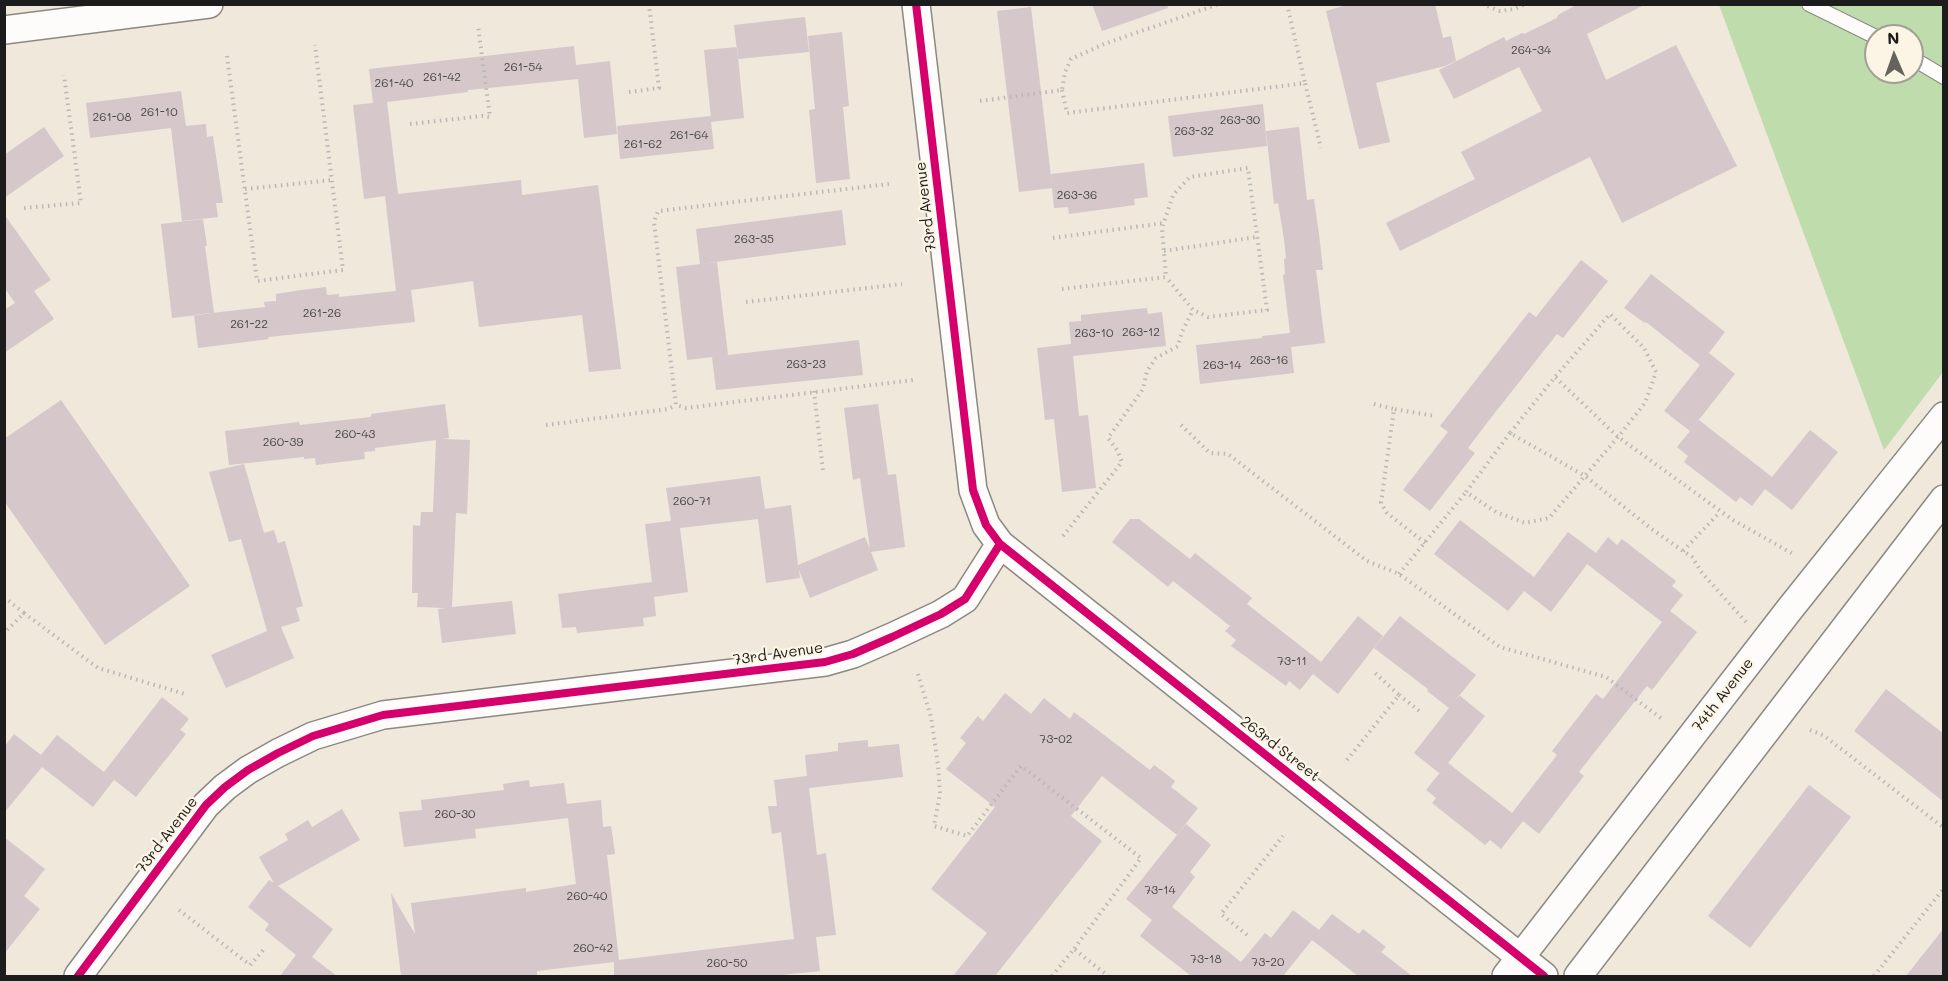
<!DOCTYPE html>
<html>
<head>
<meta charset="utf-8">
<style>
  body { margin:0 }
  #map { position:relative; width:1948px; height:981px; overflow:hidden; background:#efe8db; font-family:Mali,sans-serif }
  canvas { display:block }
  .frame { position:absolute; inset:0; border:6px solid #1c1c1c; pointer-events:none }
  .north { position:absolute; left:1864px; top:24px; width:60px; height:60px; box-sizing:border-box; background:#fcf5e5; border:2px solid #a29e95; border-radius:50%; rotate:358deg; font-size:16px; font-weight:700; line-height:24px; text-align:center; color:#1c1c1c }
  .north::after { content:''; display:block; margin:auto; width:21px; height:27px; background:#66635f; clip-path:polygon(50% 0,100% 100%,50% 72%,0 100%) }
</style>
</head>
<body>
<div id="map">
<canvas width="1948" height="981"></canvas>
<div class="frame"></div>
<div class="north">N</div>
</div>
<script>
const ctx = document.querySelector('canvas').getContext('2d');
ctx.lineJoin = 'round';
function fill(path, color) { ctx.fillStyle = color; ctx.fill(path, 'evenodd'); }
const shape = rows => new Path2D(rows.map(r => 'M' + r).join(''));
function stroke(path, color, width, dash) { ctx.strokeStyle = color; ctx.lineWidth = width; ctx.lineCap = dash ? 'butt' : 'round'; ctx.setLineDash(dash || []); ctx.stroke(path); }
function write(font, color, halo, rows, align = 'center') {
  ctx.font = font + ' Mali,sans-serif'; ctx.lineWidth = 4.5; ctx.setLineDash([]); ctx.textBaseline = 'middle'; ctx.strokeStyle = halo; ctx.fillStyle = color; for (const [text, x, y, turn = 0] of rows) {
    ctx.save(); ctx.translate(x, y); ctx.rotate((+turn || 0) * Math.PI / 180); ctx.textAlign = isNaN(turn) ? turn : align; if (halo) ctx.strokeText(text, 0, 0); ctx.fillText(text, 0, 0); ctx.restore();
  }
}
const green = shape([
  [1719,5,1943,5,1943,372,1884,450],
  [1876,36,1912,36,1912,72,1876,72]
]);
const building = shape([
  [1092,4,1167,4,1168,8,1102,31],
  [1350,4,1435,4,1443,38,1451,36,1456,61,1445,66,1376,83,1390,142,1359,149,1326,11],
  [1578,4,1646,4,1587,34,1606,80,1676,45,1737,166,1622,223,1590,157,1400,251,1386,223,1475,179,1461,152,1542,111,1519,67,1454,99,1439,70,1504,37,1506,41,1522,33,1524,34,1557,18,1558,15],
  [1031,7,1052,185,1051,174,1144,163,1148,197,1134,199,1135,205,1069,214,1068,207,1054,208,1052,188,1019,192,997,11],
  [805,17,809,52,738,59,734,25],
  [842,32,849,106,843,107,850,179,816,183,809,110,815,109,808,36],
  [574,46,576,65,610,61,617,134,584,138,578,79,468,90,468,92,387,102,398,194,521,180,522,195,598,185,621,369,589,372,582,315,479,327,473,281,411,290,415,322,268,337,269,339,198,348,194,315,265,307,264,302,276,301,276,294,301,290,326,287,327,295,339,294,339,297,396,291,385,196,364,199,353,105,373,103,369,69],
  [737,47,744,118,711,122,714,149,620,159,617,126,711,116,711,118,704,50],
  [181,91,186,126,206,124,207,137,213,136,223,203,216,203,218,217,182,221,171,128,90,138,86,103],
  [1263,104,1267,146,1173,157,1168,116],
  [44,127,64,156,4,198,4,155],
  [1299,127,1307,200,1314,199,1319,234,1323,270,1316,270,1325,343,1291,347,1294,373,1200,384,1196,345,1262,338,1262,336,1290,333,1283,275,1285,274,1284,259,1286,258,1284,239,1278,203,1274,204,1266,131],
  [842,210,846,245,700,264,696,229],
  [4,214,51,280,34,291,54,319,4,353,4,310,15,303,4,287],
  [203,219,207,246,205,246,214,313,172,318,161,224],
  [1581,260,1608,281,1563,338,1557,334,1490,419,1468,448,1475,453,1430,511,1403,490,1448,432,1440,426,1529,312,1536,317],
  [717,262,728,355,859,340,863,375,716,390,712,357,687,360,676,267],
  [1651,274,1725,332,1705,358,1709,353,1735,374,1690,431,1664,411,1700,365,1646,322,1645,323,1624,308],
  [1147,308,1148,314,1162,312,1166,346,1073,356,1079,416,1088,415,1096,488,1062,492,1054,419,1045,420,1037,348,1071,344,1069,322,1081,321,1081,315],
  [61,400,190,586,105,645,4,501,4,439],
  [445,404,449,438,442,439,470,440,467,514,456,513,452,607,512,601,516,634,442,643,438,609,446,608,417,607,418,593,412,593,413,525,420,526,421,512,433,512,436,440,375,448,375,451,364,452,365,459,316,465,315,458,304,459,304,457,229,465,225,431,299,422,300,425,371,417,371,414],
  [878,404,888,475,896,474,905,547,871,552,878,570,810,598,799,570,800,578,766,583,758,519,680,528,688,592,654,597,656,616,643,618,644,626,577,633,576,627,562,628,558,594,652,582,645,524,671,521,666,488,760,476,765,509,791,505,798,565,865,537,870,549,860,478,853,480,844,408],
  [1699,420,1772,477,1810,430,1838,452,1792,510,1765,489,1752,506,1740,497,1736,502,1684,462,1688,456,1677,447],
  [244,464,264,533,274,530,278,543,285,541,303,606,296,608,300,621,281,627,294,658,226,688,211,655,267,631,241,539,229,542,209,472],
  [1130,519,1139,519,1190,559,1195,553,1252,598,1247,604,1321,662,1358,616,1383,636,1338,694,1313,674,1300,690,1289,681,1286,686,1231,646,1236,640,1225,631,1230,626,1173,581,1168,587,1112,542],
  [1460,520,1534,577,1568,532,1596,553,1608,537,1617,545,1622,539,1676,581,1672,586,1683,595,1670,611,1697,632,1652,690,1647,686,1601,744,1579,772,1584,776,1539,834,1523,821,1501,849,1490,840,1485,845,1432,803,1436,798,1426,790,1442,770,1439,773,1414,753,1449,708,1427,691,1428,689,1374,648,1400,616,1476,675,1454,702,1459,695,1485,716,1448,763,1512,813,1557,755,1552,751,1596,694,1603,699,1662,622,1587,564,1594,555,1551,612,1524,591,1508,611,1434,554],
  [1886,689,1944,734,1944,802,1854,731],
  [1005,693,1031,714,1044,698,1070,719,1074,712,1150,770,1154,765,1165,773,1175,781,1171,787,1198,808,1177,835,1102,776,1071,816,1102,841,995,976,953,976,987,933,931,889,995,807,946,769,966,743,960,738,978,716,983,721],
  [162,697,189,719,180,730,186,734,136,797,104,772],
  [14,734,41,755,57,735,114,780,93,807,42,767,4,813,4,747],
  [868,740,868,747,899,744,903,777,809,788,817,855,826,853,836,935,816,937,820,971,773,976,614,976,614,962,537,971,537,976,401,976,391,893,415,934,411,903,526,888,526,892,576,884,568,818,475,829,476,838,404,847,399,812,422,810,421,800,504,790,503,784,529,780,530,787,564,783,567,804,601,800,603,827,611,826,613,839,615,854,607,855,619,960,794,939,781,832,772,834,768,806,777,806,774,780,807,776,805,755,838,751,838,743],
  [1809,785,1851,817,1750,948,1708,916],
  [342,809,360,840,278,886,333,929,312,957,337,976,280,976,296,955,265,930,269,924,248,907,269,880,274,883,259,857,288,840,285,834,308,820,312,827],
  [1186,824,1211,845,1190,872,1195,877,1172,907,1241,962,1265,933,1271,938,1293,910,1319,930,1332,914,1359,934,1363,929,1386,947,1381,952,1412,976,1358,976,1312,940,1283,976,1191,976,1140,936,1152,920,1126,899],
  [4,837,45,869,24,896,40,909,4,954],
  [1944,928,1944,976,1906,976]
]);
const path = shape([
  [1287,4,1305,83],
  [1482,4,1500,11,1515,9,1525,4],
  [227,56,257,281,343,270,315,45],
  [1062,90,1067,113,1305,83,1321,148],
  [629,92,659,88,649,5],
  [980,101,1062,90,1065,72,1071,59,1104,44,1219,4],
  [410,124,482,116,490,117,478,26],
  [889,184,658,211,654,222,676,405,686,408,913,380],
  [245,189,332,180],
  [24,208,81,203,64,75],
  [1053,238,1164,223],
  [1164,251,1257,237],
  [1062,289,1166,277,1162,228,1173,195,1190,177,1248,168,1267,310,1208,317,1193,310,1166,277],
  [746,302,902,284],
  [814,391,823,471],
  [1374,404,1394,409],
  [546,425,668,409,676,405],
  [1181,425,1210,453,1228,454,1367,561,1399,574,1500,647,1606,677,1662,719],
  [1510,433,1466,492,1496,512,1525,523,1549,518,1618,437,1645,403,1656,372,1644,348,1610,314,1555,377],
  [1063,536,1122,462,1117,450,1108,438,1143,389,1147,371,1156,358,1178,346,1182,332,1193,310],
  [1425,543,1387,513,1381,503,1394,409,1434,416],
  [1683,551,1720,512],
  [1399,574,1466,492],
  [4,597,24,613,4,633],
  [24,613,98,668,185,694],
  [1746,622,1702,573,1692,557,1683,551,1653,530,1585,476,1510,433,1555,377,1618,437,1733,520,1795,555],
  [918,674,931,717,938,765,940,793,934,826,967,836,1021,766,1141,858,1074,949],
  [1399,695,1422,713],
  [1810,730,1823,735,1944,828],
  [1347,760,1399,695,1374,672],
  [179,910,250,965,265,948],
  [1247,935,1221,914,1283,836],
  [1052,976,1074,949,1108,976],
  [1874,976,1944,888]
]);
const lane = shape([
  [1809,4,1876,37],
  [1912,58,1944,77]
]);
const street = shape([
  [916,4,973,490,986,525,1000,544,1544,976],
  [4,30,209,4],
  [78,976,206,805,225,787,248,770,278,753,313,736,383,715,825,662,853,654,892,637,941,614,965,599,1000,544],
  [1506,976,1789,610,1944,416],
  [1578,976,1944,499]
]);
const cycleway = shape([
  [916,4,973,490,986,525,1000,544,1544,976],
  [78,976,206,805,225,787,248,770,278,753,313,736,383,715,825,662,853,654,892,637,941,614,965,599,1000,544]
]);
const numberNames = [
  ["264-34",1531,50],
  ["261-54",523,67],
  ["261-42",442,77],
  ["261-40",394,83],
  ["261-10",159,112],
  ["261-08",112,117],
  ["263-30",1240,120],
  ["263-32",1194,131],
  ["261-64",689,135],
  ["261-62",643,144],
  ["263-36",1077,195],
  ["263-35",754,239],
  ["261-26",322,313],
  ["261-22",249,324],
  ["263-12",1141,332],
  ["263-10",1094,333],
  ["263-16",1269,360],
  ["263-23",806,364],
  ["263-14",1222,365],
  ["260-43",355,434],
  ["260-39",283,442],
  ["260-71",692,501],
  ["73-11",1292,661],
  ["73-02",1056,739],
  ["260-30",455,814],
  ["73-14",1160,890],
  ["260-40",587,896],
  ["260-42",593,948],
  ["73-18",1206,959],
  ["73-20",1268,962],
  ["260-50",727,963]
];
const streetNames = [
  ["73rd Avenue",926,207,-97],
  ["73rd Avenue",778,654,-8],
  ["74th Avenue",1723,695,-52],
  ["263rd Street",1280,749,38],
  ["73rd Avenue",167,835,-53]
];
fill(green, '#bfdcac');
fill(building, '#d5c7ca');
stroke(lane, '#8c8882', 16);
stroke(street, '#8c8882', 30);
stroke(path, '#b9b8b6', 4, [1.5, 4.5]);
stroke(lane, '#fdfcfa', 14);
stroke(street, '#fdfcfa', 27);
stroke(cycleway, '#d6006c', 8);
write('12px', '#4a4748', null, numberNames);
write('15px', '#1c1c1c', '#fcf5e5', streetNames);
</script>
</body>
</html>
